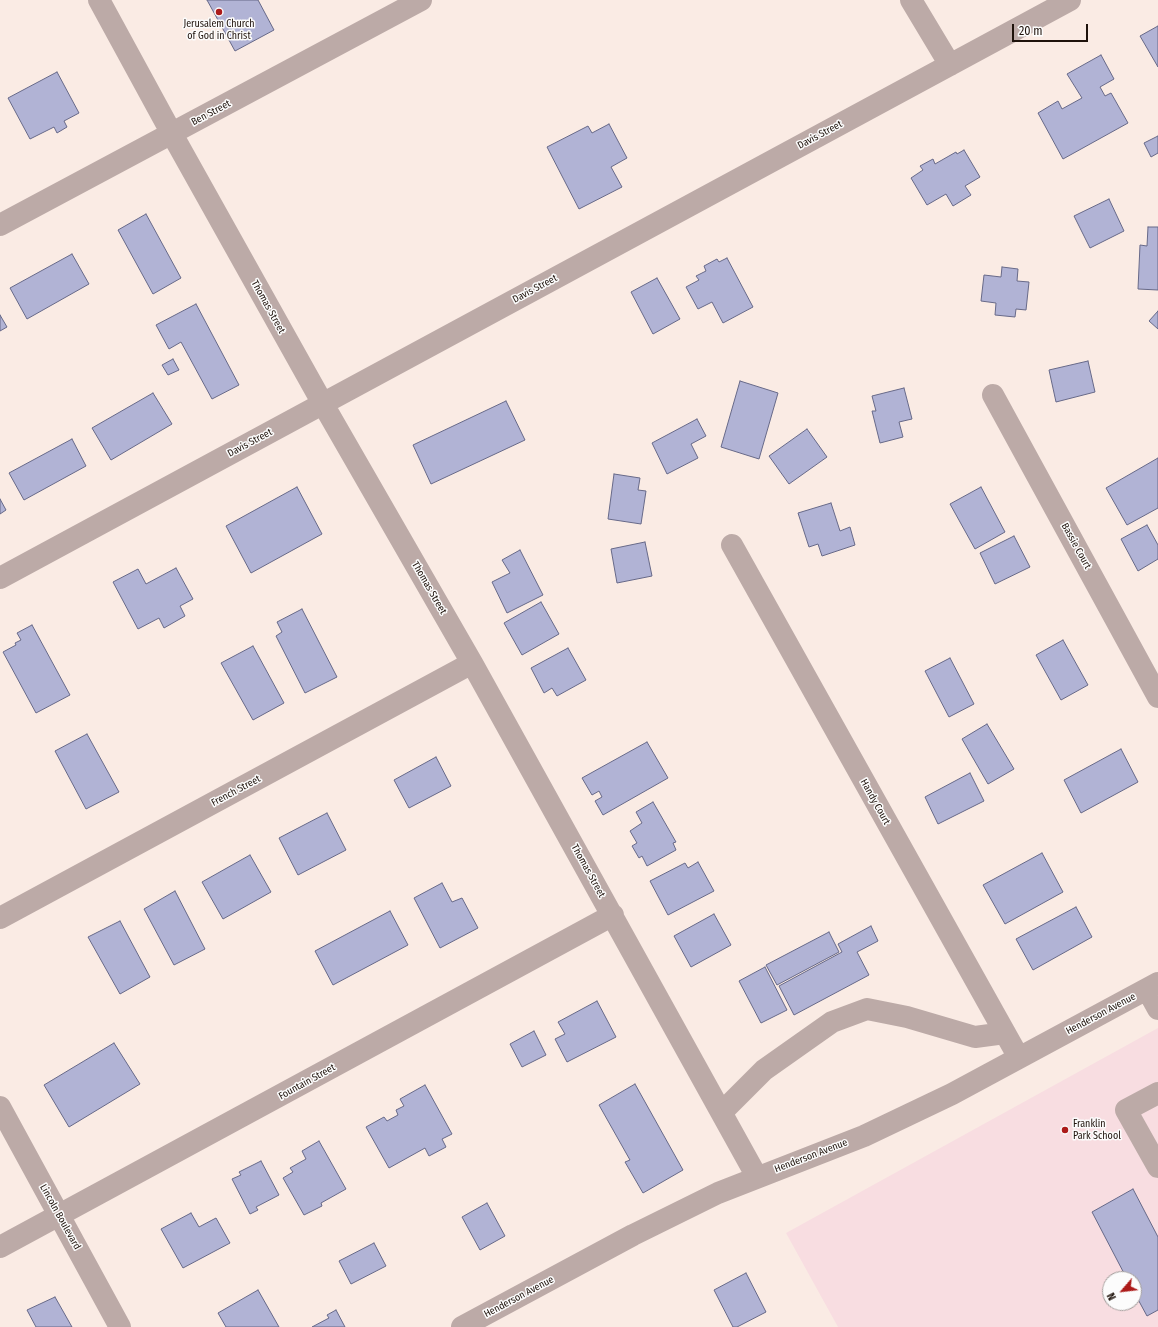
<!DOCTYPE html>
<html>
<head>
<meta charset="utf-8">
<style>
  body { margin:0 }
  #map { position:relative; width:1158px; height:1327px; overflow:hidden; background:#faebe4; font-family:"Fira Sans Condensed",sans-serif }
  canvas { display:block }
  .north { position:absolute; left:1102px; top:1271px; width:40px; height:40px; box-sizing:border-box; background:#fcfcfc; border:1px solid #a39e9c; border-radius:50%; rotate:242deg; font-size:11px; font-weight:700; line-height:16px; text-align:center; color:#1e120b }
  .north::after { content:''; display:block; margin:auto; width:14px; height:18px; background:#ac1a19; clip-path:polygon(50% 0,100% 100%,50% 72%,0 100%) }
  .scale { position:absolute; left:1012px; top:24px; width:76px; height:18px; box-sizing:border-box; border:2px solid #1e120b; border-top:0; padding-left:5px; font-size:12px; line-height:14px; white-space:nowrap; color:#1e120b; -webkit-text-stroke:3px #fcfcfc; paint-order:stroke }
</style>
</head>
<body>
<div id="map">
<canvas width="1158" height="1327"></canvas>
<div class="north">N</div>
<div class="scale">20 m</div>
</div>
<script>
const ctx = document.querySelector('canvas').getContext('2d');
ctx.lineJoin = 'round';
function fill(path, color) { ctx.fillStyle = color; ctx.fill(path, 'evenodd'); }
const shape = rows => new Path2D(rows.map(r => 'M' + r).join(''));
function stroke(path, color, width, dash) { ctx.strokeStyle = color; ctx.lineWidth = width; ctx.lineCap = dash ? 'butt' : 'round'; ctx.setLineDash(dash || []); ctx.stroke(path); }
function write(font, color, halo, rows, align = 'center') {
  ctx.font = font + ' "Fira Sans Condensed",sans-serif'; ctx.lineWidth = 3; ctx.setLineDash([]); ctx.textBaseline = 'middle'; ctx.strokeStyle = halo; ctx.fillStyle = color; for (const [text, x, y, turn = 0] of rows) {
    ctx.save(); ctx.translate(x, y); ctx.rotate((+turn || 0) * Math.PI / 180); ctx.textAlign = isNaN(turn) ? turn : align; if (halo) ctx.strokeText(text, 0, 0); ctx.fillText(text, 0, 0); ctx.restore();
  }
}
const education = shape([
  [1158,1028,1158,1327,838,1327,786,1233],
  [1110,1279,1134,1279,1134,1303,1110,1303]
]);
const building = shape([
  [207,0,258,0,274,30,235,51,207,0],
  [1158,26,1158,67,1140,36,1158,26],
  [1101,55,1114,79,1100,87,1105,96,1111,93,1128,123,1063,159,1038,113,1058,101,1062,109,1082,98,1067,74,1101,55],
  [57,72,79,113,64,121,67,127,57,133,54,127,30,139,8,98,57,72],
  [609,124,627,158,611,167,622,187,579,209,547,147,588,126,592,133,609,124],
  [1158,136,1158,153,1151,157,1144,143,1158,136],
  [964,150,980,177,965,186,971,195,953,206,946,194,927,205,911,178,923,170,920,166,933,159,935,164,956,152,957,154,964,150],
  [1109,199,1124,231,1090,248,1074,216,1109,199],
  [146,214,181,278,153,294,118,230,146,214],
  [1148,227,1158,227,1158,290,1138,289,1140,245,1147,246,1148,227],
  [72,254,89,284,27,319,10,288,72,254],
  [727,258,753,307,723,323,712,302,698,309,686,287,699,280,696,276,706,271,704,266,717,259,719,262,727,258],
  [1002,267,1018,269,1017,281,1029,282,1026,310,1016,309,1015,317,995,315,996,303,981,301,984,275,1001,277,1002,267],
  [657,278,680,319,653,334,631,292,657,278],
  [196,304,239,385,212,399,181,342,169,349,156,325,196,304],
  [1158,311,1158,329,1149,321,1158,311],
  [0,315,7,327,0,331,0,315],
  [173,359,179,370,168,375,162,365,173,359],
  [1088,361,1095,392,1056,402,1049,370,1088,361],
  [740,381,778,393,759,459,721,447,740,381],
  [904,388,912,419,899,422,903,437,880,443,872,411,876,411,872,396,904,388],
  [153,393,172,424,111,460,92,428,153,393],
  [506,401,525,440,431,484,413,445,506,401],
  [697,419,706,436,691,444,698,458,667,474,652,443,697,419],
  [807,429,827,457,789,484,769,456,807,429],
  [72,439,86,466,24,500,9,473,72,439],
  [1158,458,1158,508,1127,525,1106,488,1158,458],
  [614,474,640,478,638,490,646,491,641,524,608,519,614,474],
  [297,487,322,534,251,573,226,526,297,487],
  [981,487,1005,532,975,549,950,504,981,487],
  [0,499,6,510,0,514,0,499],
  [831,503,840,531,850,527,855,545,822,556,818,544,809,547,798,513,831,503],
  [1147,525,1158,545,1158,559,1138,571,1121,539,1147,525],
  [1014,536,1030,567,995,584,980,553,1014,536],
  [645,542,652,576,617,583,611,549,645,542],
  [520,550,543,595,507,613,492,582,510,573,502,560,520,550],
  [176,568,193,599,180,606,185,616,164,628,159,618,138,629,113,582,138,569,146,584,176,568],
  [541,602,559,634,522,655,504,623,541,602],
  [302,609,337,677,305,693,276,636,282,632,277,622,302,609],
  [32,625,70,695,36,713,3,652,16,645,15,643,21,640,17,633,32,625],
  [1063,640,1088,685,1061,700,1036,655,1063,640],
  [253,646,284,703,253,720,221,663,253,646],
  [568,648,586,680,557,696,552,688,544,693,531,668,568,648],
  [950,658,974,704,949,717,925,671,950,658],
  [987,724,1014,769,988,784,962,739,987,724],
  [87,734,119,792,86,809,55,751,87,734],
  [647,742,668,778,603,815,595,801,602,797,599,791,592,795,582,778,647,742],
  [1121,749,1138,782,1081,813,1064,780,1121,749],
  [436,757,451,786,409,808,394,780,436,757],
  [970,773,984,801,938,824,925,797,970,773],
  [653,802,676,842,673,843,676,850,647,866,642,856,639,858,632,846,637,843,630,831,642,823,636,812,653,802],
  [327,813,346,850,298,875,279,838,327,813],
  [1042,853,1063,892,1005,924,983,885,1042,853],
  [250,855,271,892,223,919,202,882,250,855],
  [698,862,714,891,668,915,650,881,685,863,688,868,698,862],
  [442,883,452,902,462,898,478,928,440,948,414,898,442,883],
  [175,891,205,949,174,965,144,909,175,891],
  [1076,907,1092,937,1033,970,1016,939,1076,907],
  [390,911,408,945,333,985,315,951,390,911],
  [714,914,731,945,691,967,674,936,714,914],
  [120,921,150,977,120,994,88,937,120,921],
  [871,926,878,941,857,952,869,975,794,1015,779,986,842,952,838,944,871,926],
  [829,932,839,952,777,985,766,965,829,932],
  [765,967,787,1010,761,1023,739,981,765,967],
  [597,1001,616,1037,567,1062,555,1039,565,1034,558,1022,597,1001],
  [534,1031,546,1055,522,1067,510,1044,534,1031],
  [114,1043,140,1084,69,1127,44,1085,114,1043],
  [635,1084,683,1170,643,1193,625,1162,630,1160,599,1105,635,1084],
  [425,1085,452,1134,442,1139,446,1147,429,1156,425,1148,389,1168,366,1127,384,1117,387,1121,398,1115,396,1110,404,1106,400,1099,425,1085],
  [319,1141,346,1189,321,1203,322,1206,304,1215,283,1178,293,1172,290,1168,306,1159,302,1151,319,1141],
  [261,1161,279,1195,256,1207,258,1210,250,1214,232,1179,241,1175,239,1172,261,1161],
  [1133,1189,1158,1237,1158,1310,1147,1316,1134,1292,1134,1279,1127,1279,1092,1212,1133,1189],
  [487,1203,505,1236,480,1250,462,1217,487,1203],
  [191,1213,199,1227,216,1218,230,1243,183,1268,161,1229,191,1213],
  [374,1243,386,1266,351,1284,339,1261,374,1243],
  [746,1273,766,1312,737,1327,733,1327,714,1290,746,1273],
  [258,1290,279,1327,226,1327,218,1313,258,1290],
  [55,1297,72,1327,36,1327,27,1310,55,1297],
  [336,1310,345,1327,312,1327,329,1318,327,1315,336,1310]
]);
const minor = shape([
  [99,0,172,134,323,404,472,663,757,1177],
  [911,0,950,65],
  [0,225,421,0],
  [993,395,1158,697],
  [732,545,1019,1058],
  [0,578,1070,0],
  [0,918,472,663],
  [1147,989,1158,1009],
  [1158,1093,1126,1110,1158,1167],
  [0,1107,120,1327],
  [722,1112,764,1070,832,1022,867,1009,907,1017,975,1037,1005,1033],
  [0,1247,613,915],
  [462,1327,633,1235,718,1193,864,1136,952,1094,1158,983]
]);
const markers = [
  [219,12,4,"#ac1a19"],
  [1065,1130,4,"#ac1a19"]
];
const poiNames = [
  ["Jerusalem Church",219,24],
  ["of God in Christ",219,36],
  ["Franklin",1073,1124,"left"],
  ["Park School",1073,1136,"left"]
];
const streetNames = [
  ["Ben Street",211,113,-28],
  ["Davis Street",820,135,-28],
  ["Davis Street",535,289,-28],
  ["Thomas Street",268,307,61],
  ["Davis Street",250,443,-28],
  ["Bassie Court",1076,546,61],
  ["Thomas Street",429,588,60],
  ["French Street",236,791,-28],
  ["Handy Court",875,802,61],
  ["Thomas Street",588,871,61],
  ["Henderson Avenue",1101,1014,-28],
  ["Fountain Street",307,1082,-29],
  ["Henderson Avenue",811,1156,-21],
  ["Lincoln Boulevard",60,1217,61],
  ["Henderson Avenue",519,1297,-28]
];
fill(education, '#f8dde1');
fill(building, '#b1b3d5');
stroke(building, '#676988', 1);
stroke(minor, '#bcaaa7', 22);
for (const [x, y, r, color] of markers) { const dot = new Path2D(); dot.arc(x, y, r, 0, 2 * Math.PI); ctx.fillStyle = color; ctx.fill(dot); stroke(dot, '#fcfcfc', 1.5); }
write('10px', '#1e120b', '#fcfcfc', poiNames);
write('10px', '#1e120b', '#fcfcfc', streetNames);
</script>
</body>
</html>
